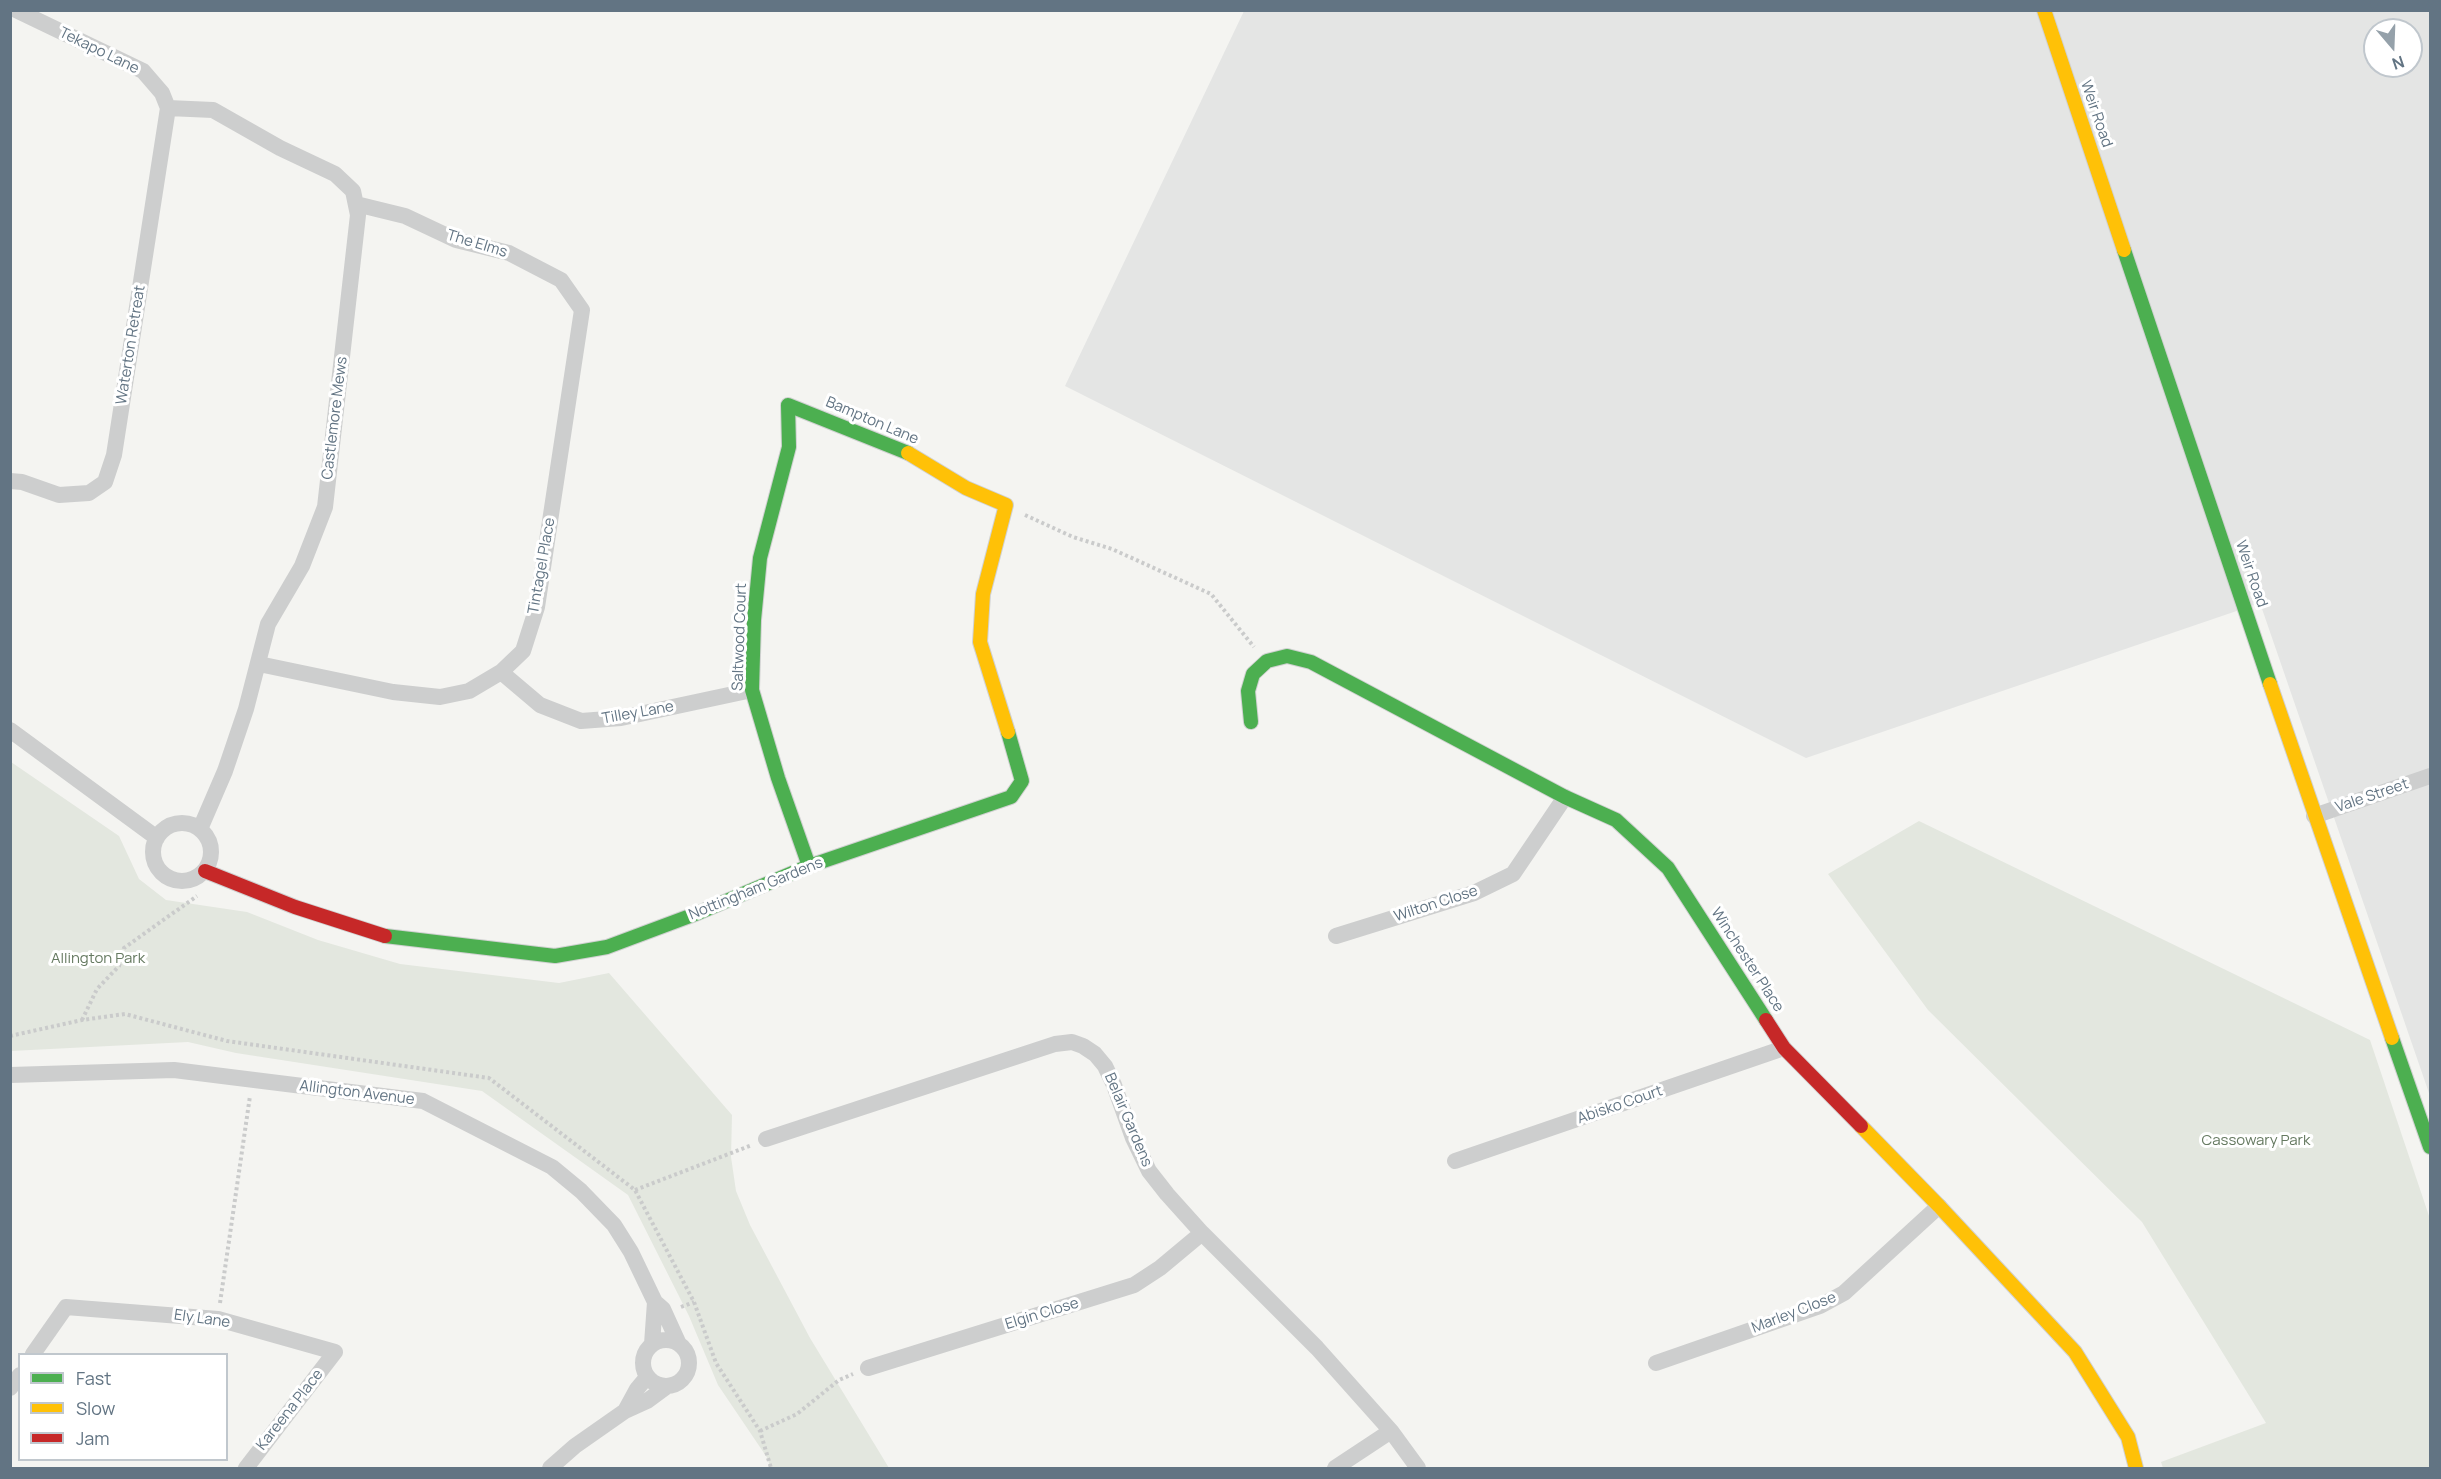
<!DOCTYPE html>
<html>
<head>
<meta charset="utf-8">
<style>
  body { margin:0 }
  #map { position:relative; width:2441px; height:1479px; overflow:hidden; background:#f4f4f1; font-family:Manrope,sans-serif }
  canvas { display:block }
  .frame { position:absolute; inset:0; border:12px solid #627483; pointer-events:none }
  .legend { position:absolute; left:18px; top:1353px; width:210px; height:108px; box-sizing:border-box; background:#fff; border:2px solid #c0c7cd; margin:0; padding:8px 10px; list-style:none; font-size:18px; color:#627483 }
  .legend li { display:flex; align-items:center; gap:12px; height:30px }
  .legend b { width:30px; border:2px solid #c0c7cd }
  .north { position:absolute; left:2363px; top:18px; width:60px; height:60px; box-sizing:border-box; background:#fff; border:2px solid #c0c7cd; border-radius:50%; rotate:161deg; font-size:16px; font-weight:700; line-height:24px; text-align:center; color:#627483 }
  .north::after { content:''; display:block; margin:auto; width:21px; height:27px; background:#95a1aa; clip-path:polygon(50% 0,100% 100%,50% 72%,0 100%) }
</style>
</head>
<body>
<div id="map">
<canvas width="2441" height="1479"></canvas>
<div class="frame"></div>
<ul class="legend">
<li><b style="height:8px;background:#4caf50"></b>Fast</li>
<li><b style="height:8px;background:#ffc107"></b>Slow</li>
<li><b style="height:8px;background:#c62828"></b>Jam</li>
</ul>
<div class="north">N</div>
</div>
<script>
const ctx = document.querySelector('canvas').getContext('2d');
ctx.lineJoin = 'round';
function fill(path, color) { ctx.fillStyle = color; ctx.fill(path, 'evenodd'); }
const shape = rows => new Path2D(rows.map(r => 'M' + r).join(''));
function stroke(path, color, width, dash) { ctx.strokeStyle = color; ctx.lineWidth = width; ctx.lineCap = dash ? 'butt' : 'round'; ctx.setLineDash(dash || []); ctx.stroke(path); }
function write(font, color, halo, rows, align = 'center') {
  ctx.font = font + ' Manrope,sans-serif'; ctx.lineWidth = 6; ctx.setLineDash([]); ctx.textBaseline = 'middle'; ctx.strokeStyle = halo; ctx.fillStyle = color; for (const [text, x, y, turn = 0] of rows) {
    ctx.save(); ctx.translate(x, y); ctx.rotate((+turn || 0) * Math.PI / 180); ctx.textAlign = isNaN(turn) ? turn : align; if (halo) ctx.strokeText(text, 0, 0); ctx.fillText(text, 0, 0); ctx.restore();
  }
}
const built = shape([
  [1244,11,2430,11,2430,1096,2260,603,1806,758,1065,386],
  [2375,30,2411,30,2411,66,2375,66]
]);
const green = shape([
  [11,762,119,836,139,879,166,900,247,912,318,940,400,964,559,983,609,973,732,1115,731,1157,736,1191,750,1225,810,1338,889,1468,770,1468,768,1459,718,1385,689,1316,628,1195,482,1091,236,1053,188,1042,11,1051],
  [1919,821,2370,1040,2430,1219,2430,1468,2163,1468,2161,1462,2266,1423,2142,1222,1928,1010,1828,874]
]);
const path = shape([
  [1025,515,1073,537,1112,549,1211,594,1254,647],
  [82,1020,97,989,119,966,124,948,197,896],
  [10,1036,82,1020,125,1014,227,1041,489,1078,635,1190,694,1302,716,1363,760,1431,771,1468],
  [635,1190,752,1145],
  [220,1303,250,1096],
  [681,1307,694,1302],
  [760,1431,797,1414,839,1380,853,1374]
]);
const street = shape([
  [168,108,213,110,280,148,335,174,353,191,358,215,325,507,302,566,268,624,246,709,225,771,200,829],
  [10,481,22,482,59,495,89,493,105,482,114,455,168,108,162,93,143,71,16,10],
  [259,664,393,692,440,697,469,691,501,672,523,651,537,607,582,310,561,280,509,253,456,240,405,216,356,204],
  [501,672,540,705,581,721,621,718,752,690],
  [10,730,157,838],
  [2314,816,2430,776],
  '153 852a29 29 0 1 1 58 0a29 29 0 1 1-58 0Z',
  [1336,936,1474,893,1513,874,1565,797],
  [10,1075,174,1070,423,1101,552,1167,581,1191,614,1225,631,1252,655,1302,663,1309,678,1342],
  [766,1139,1055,1044,1072,1042,1083,1046,1095,1054,1105,1066,1114,1085,1133,1138,1149,1171,1167,1194,1202,1233,1317,1348,1391,1431,1418,1468],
  [1455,1161,1784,1048],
  '643 1363a23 23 0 1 1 46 0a23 23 0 1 1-46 0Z',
  [652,1344,655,1302],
  [33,1354,66,1307,218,1319,335,1352,246,1468],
  [1656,1363,1820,1306,1844,1293,1939,1206],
  [868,1368,1134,1285,1160,1268,1202,1233],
  [10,1388,20,1375],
  [625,1411,637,1389,647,1377],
  [550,1468,575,1446,625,1411,647,1401,666,1387],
  [1335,1468,1391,1431]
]);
const fast = shape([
  [2124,250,2270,684],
  [1251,722,1248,691,1253,674,1267,661,1287,656,1311,662,1565,797,1616,820,1668,868,1766,1020],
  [809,866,778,778,752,690,754,620,760,558,789,447,788,405,908,453],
  [385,936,555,956,607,947,698,913,809,866,1011,797,1022,781,1008,732],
  [2392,1038,2430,1147]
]);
const slow = shape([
  [2044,10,2124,250],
  [908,453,966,488,1006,505,983,594,980,642,1008,732],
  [2270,684,2392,1038],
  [1861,1126,1939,1206,2075,1352,2128,1437,2136,1468]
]);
const jam = shape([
  [205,871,295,907,385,936],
  [1766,1020,1784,1048,1861,1126]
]);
const streetNames = [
  ["Tekapo Lane",99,51,26],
  ["Weir Road",2096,114,71],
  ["The Elms",477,244,17],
  ["Waterton Retreat",131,345,-81],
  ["Castlemore Mews",335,418,-83],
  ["Bampton Lane",872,421,23],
  ["Tintagel Place",542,566,-80],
  ["Weir Road",2251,574,71],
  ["Saltwood Court",740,637,-88],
  ["Tilley Lane",638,713,-10],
  ["Vale Street",2372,796,-19],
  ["Nottingham Gardens",756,889,-22],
  ["Wilton Close",1436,904,-18],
  ["Winchester Place",1747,960,57],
  ["Allington Avenue",357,1093,7],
  ["Abisko Court",1620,1105,-19],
  ["Belair Gardens",1128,1120,67],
  ["Marley Close",1794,1313,-21],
  ["Elgin Close",1042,1314,-17],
  ["Ely Lane",202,1319,8],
  ["Kareena Place",290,1410,-52]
];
const parkNames = [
  ["Allington Park",98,959],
  ["Cassowary Park",2256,1141]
];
fill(built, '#e4e5e4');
fill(green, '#e3e7df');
stroke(fast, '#d0d1d1', 16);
stroke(slow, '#d0d1d1', 16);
stroke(jam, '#d0d1d1', 16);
stroke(path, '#cacbcb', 4, [3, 3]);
stroke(street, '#cdcece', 16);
stroke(fast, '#4caf50', 14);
stroke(slow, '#ffc107', 14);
stroke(jam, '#c62828', 14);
write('15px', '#627483', '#fff', streetNames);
write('15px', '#667a61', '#fff', parkNames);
</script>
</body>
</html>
